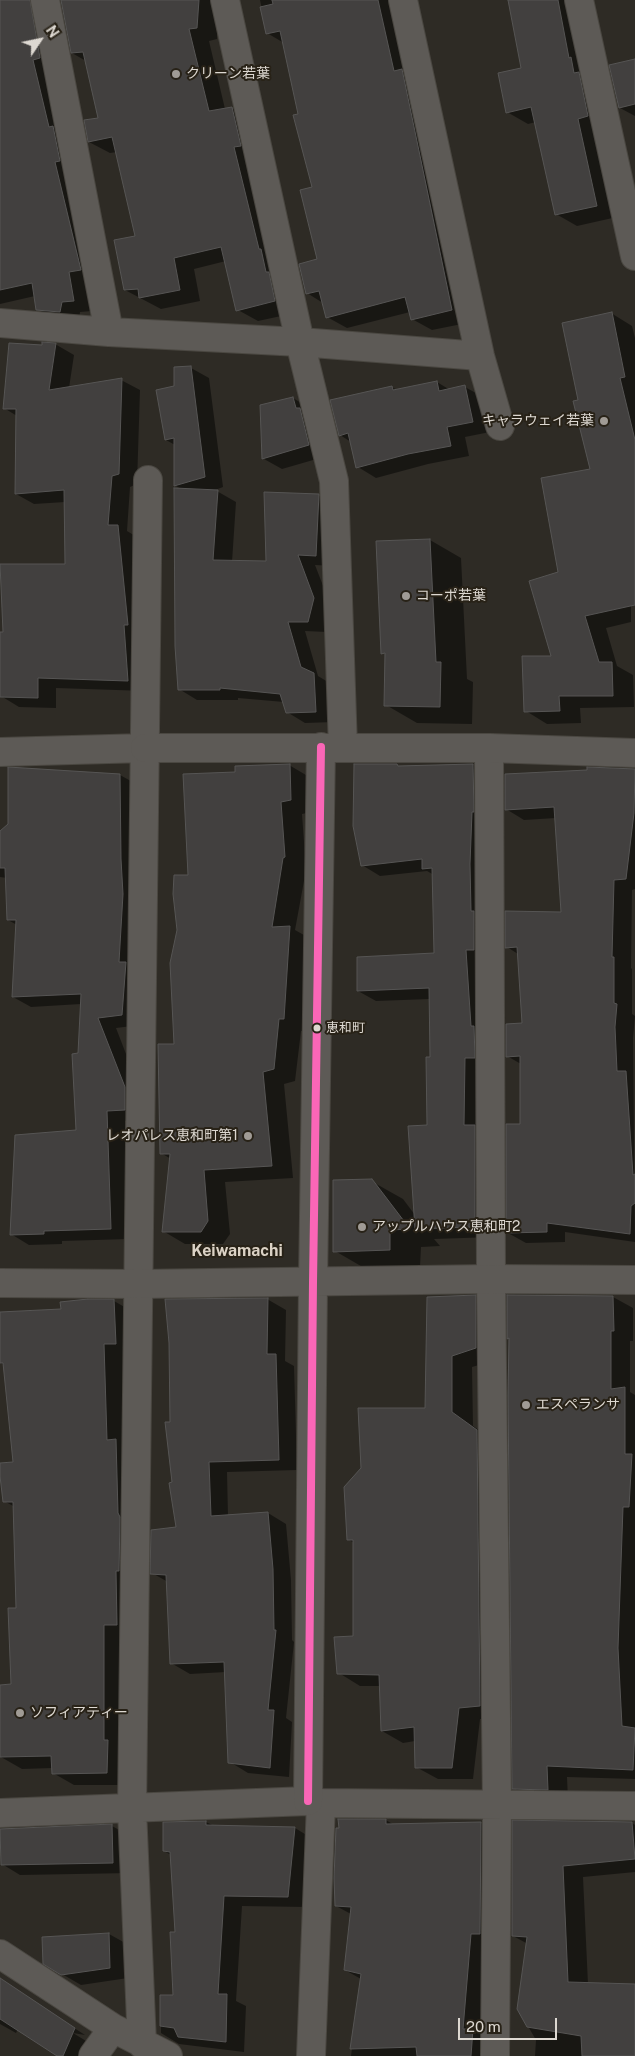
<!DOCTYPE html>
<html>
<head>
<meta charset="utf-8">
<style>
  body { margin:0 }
  #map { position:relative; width:635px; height:2056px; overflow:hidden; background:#2e2b25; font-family:"Public Sans",sans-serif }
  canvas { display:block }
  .north { position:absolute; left:15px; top:15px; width:50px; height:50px; -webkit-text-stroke:4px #282217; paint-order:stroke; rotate:56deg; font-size:14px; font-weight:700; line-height:20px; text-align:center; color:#ddd8d1 }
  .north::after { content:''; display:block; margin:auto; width:18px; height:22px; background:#ddd8d1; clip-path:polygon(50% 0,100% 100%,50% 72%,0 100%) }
  .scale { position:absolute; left:458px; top:2018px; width:99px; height:22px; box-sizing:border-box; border:2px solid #ddd8d1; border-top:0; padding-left:6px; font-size:15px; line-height:18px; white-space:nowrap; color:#ddd8d1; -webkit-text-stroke:4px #282217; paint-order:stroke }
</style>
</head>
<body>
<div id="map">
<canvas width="635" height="2056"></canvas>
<div class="north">N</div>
<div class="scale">20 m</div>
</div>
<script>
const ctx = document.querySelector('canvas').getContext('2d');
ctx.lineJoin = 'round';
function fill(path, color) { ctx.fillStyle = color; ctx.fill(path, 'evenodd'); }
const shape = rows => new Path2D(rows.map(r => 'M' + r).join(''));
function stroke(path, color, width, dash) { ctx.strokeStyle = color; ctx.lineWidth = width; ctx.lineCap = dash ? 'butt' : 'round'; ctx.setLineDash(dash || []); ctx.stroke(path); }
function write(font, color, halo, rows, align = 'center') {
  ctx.font = font + ' "Public Sans","Noto Sans JP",sans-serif'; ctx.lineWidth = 4; ctx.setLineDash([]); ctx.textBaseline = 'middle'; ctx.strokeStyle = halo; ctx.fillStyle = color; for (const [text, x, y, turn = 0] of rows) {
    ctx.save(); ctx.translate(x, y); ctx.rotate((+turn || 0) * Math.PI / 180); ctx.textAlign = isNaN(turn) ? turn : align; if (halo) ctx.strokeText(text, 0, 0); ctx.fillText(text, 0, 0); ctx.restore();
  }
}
const shadow = shape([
  [0,0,36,0,92,311,80,312,79,322,56,320,38,310,35,296,0,304],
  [79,0,220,0,226,27,217,29,217,39,209,41,225,109,232,108,252,120,295,313,258,321,238,310,226,261,194,269,200,301,161,309,125,290,136,237,117,152,110,153,89,142,100,119,86,61,72,53],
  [260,0,403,0,472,322,432,330,412,319,410,312,347,328,327,317,323,303,307,293,318,260,313,188,284,43,267,33],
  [509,0,575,0,617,217,577,226,556,214,536,122,528,124,507,112,522,69],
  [635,61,635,116,620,108],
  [611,313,632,326,635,338,635,601,631,599,631,622,606,628,617,666,633,675,634,707,580,708,581,723,547,724,526,711,553,657,560,573,592,470,580,401],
  [55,344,74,355,69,388,121,380,140,390,137,484,130,487,127,531,137,537,146,691,56,688,56,708,19,707,1,696,0,633,4,633,0,565,67,565,65,502,34,504,16,494,17,416,4,408,44,346],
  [191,368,209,378,223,487,215,490,236,502,232,562,267,562,318,495,337,506,334,566,315,565,332,609,327,632,305,631,318,676,333,685,334,722,305,723,287,712,284,702,238,698,238,700,197,700,179,689,183,490,176,486,175,445,166,440,175,387],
  [437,382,450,390,465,387,483,397,490,432,465,437,469,456,428,464,376,478,358,467,351,442,340,435,392,387,397,390],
  [293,398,311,409,327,456,282,469,264,459,262,406],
  [430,540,461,558,467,679,473,682,472,724,417,723,386,705,386,655,383,653],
  [289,765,311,778,312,812,302,814,306,870,295,930,311,939,306,1031,301,1031,295,1081,284,1084,293,1178,225,1182,230,1234,223,1244,185,1244,163,1231,171,1159,161,1153,175,1046,189,876,236,773],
  [397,765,401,767,473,765,491,776,493,1237,434,1239,440,1246,421,1247,420,1267,366,1269,335,1251,371,1181,403,1199,415,1215,428,1127,431,1058,430,999,376,1001,358,991,435,954,434,875,427,871,380,876,362,865],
  [635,770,635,889,632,890,631,968,632,969,632,1014,635,1016,633,1038,635,1242,565,1232,565,1242,526,1243,508,1233,521,1125,521,1064,507,1056,524,1024,518,954,507,947,562,914,556,818,524,820,506,809],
  [120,775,138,785,140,1025,116,1028,143,1098,142,1119,125,1121,129,1239,62,1241,62,1244,29,1245,11,1234,77,1132,81,1004,31,1007,13,997,17,925,8,920,7,878,0,877,0,833],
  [475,1296,496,1308,497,1360,472,1367,473,1426,498,1443,501,1718,480,1719,473,1779,438,1779,416,1767,415,1741,403,1743,382,1731,380,1686,360,1686,339,1673,354,1638,354,1543,348,1539,426,1409],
  [508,1296,613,1297,633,1308,633,1341,630,1341,630,1392,635,1395,635,1779,567,1777,568,1800,533,1800,514,1788,511,1339,509,1338],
  [267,1299,286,1310,285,1361,294,1366,297,1470,227,1472,228,1516,268,1513,286,1524,291,1580,292,1640,294,1642,286,1718,292,1722,289,1777,248,1773,230,1762,226,1672,190,1674,171,1663,168,1582,152,1573,177,1528,171,1423],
  [114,1301,135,1313,128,1785,74,1785,53,1773,53,1768,22,1769,1,1757,0,1686,13,1685,17,1609,15,1507,4,1501,0,1465,14,1463,4,1365,0,1363,0,1313,62,1310],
  [386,1820,394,1825,481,1823,499,1834,490,2056,351,2056,361,1979,345,1970,351,1914,336,1906],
  [206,1822,214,1826,295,1828,313,1839,306,1907,242,1906,236,2001,246,2006,244,2052,179,2044,161,2033,161,1996,174,1996,176,1933,171,1855,164,1851,164,1823],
  [514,1822,632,1823,635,1825,635,1872,583,1877,588,1984,635,1986,635,2056,535,2056,536,2040,518,2009,528,1944,513,1936],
  [112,1826,130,1836,132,1873,20,1875,2,1864],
  [109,1934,127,1944,128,1978,81,1985,62,1974],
  [0,1980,85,2035,73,2033,91,2044,86,2056,59,2056,18,2029,16,2033,0,2024]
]);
const building = shape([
  [0,0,30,0,40,58,33,60,49,127,53,126,60,161,55,162,81,270,69,272,74,301,62,302,60,312,36,310,32,283,0,290,0,0],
  [61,0,199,0,197,28,189,29,209,111,232,107,241,146,234,147,259,249,261,249,266,272,269,272,275,301,236,311,221,247,174,258,180,290,139,298,138,289,124,290,114,240,135,236,112,137,88,142,84,120,98,118,83,52,71,53,61,0],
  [272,0,378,0,394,71,402,69,452,310,411,320,405,297,326,318,319,291,306,294,299,264,317,259,300,190,312,187,293,115,298,114,280,31,266,34,260,7,273,4,272,0],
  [508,0,558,0,569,58,571,57,574,73,579,72,588,116,578,119,597,206,555,215,531,107,506,113,498,73,521,68,508,0],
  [635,59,635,104,619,108,609,65,635,59],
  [612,312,625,377,620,378,635,440,635,605,585,616,599,662,612,662,613,696,559,696,560,711,524,712,522,656,551,656,529,581,558,572,541,478,590,469,573,401,578,400,562,323,612,312],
  [42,342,56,343,49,390,122,378,119,474,112,476,108,525,118,525,128,625,124,625,128,681,38,678,38,698,0,697,0,632,3,632,0,564,65,564,64,490,15,494,16,409,3,409,9,343,42,345,42,342],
  [191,366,205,477,174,486,174,438,165,440,156,390,174,386,174,367,191,366],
  [437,381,439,391,465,385,473,422,447,427,451,446,408,454,356,468,348,433,339,436,330,400,392,386,393,390,437,381],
  [293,397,296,408,300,408,309,445,262,459,260,405,293,397],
  [174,488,218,490,213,560,266,561,264,492,319,494,316,556,298,555,314,598,308,622,288,622,301,667,314,673,316,712,286,713,280,694,220,688,220,690,178,690,175,646,174,488],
  [430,539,436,662,441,662,440,707,384,706,385,653,381,654,376,541,430,539],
  [290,764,291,800,281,802,285,857,283,858,272,927,290,926,284,1019,279,1019,274,1069,263,1072,272,1166,204,1170,208,1221,201,1232,162,1232,170,1154,160,1154,158,1044,174,1044,170,963,177,930,173,894,174,875,188,875,183,774,235,772,235,766,290,764],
  [354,764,397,764,398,766,473,764,474,812,472,812,470,864,471,911,474,911,474,950,466,950,471,1026,474,1026,475,1058,465,1058,464,1125,475,1125,475,1227,415,1229,408,1126,427,1125,426,1057,430,1057,429,988,357,991,357,957,434,953,432,868,422,869,422,859,361,866,353,826,354,764],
  [8,767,120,774,121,859,123,894,119,962,126,962,122,1015,98,1018,125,1087,125,1110,107,1111,111,1229,44,1231,44,1234,10,1235,15,1135,76,1130,72,1054,78,1053,81,994,12,997,16,920,7,920,5,868,0,868,0,831,8,824,8,767],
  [587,767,635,769,634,813,626,879,614,880,612,957,614,957,614,1003,617,1004,615,1027,617,1071,626,1071,633,1175,635,1174,635,1203,631,1206,630,1234,547,1223,547,1232,506,1233,506,1124,520,1124,520,1056,506,1057,506,1024,522,1023,517,947,505,948,505,911,561,912,554,807,505,810,505,774,587,770,587,767],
  [372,1179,410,1229,390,1230,390,1250,333,1252,333,1180,372,1179],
  [476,1295,476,1348,452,1356,452,1412,477,1430,480,1706,459,1708,452,1768,415,1768,414,1727,381,1731,379,1675,337,1674,334,1637,353,1636,353,1540,347,1540,344,1487,361,1468,358,1408,425,1408,427,1297,476,1295],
  [507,1295,613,1296,614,1331,611,1331,611,1389,625,1387,625,1454,632,1454,629,1507,623,1507,618,1648,622,1726,635,1728,633,1770,547,1766,548,1790,512,1789,508,1396,509,1338,507,1339,507,1295],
  [268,1298,267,1354,276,1354,279,1460,209,1462,211,1516,268,1512,273,1569,274,1630,276,1630,268,1710,274,1710,270,1768,228,1763,224,1662,170,1664,166,1575,150,1574,151,1530,176,1527,169,1483,172,1482,165,1422,170,1422,169,1343,165,1299,268,1298],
  [88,1299,114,1299,116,1344,104,1344,107,1440,116,1439,118,1513,120,1517,119,1571,116,1571,117,1625,104,1625,104,1740,108,1740,107,1773,52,1774,51,1756,0,1757,0,1685,11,1684,8,1608,16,1608,13,1502,3,1502,0,1476,0,1463,13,1462,3,1363,0,1363,0,1312,61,1309,60,1302,88,1299],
  [338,1819,386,1819,386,1824,481,1822,480,1934,471,1934,463,2029,473,2029,471,2056,417,2056,416,2047,350,2049,361,1974,344,1970,351,1907,335,1906,334,1878,336,1828,339,1828,338,1819],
  [512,1820,632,1822,635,1859,563,1866,568,1982,635,1984,635,2056,582,2056,581,2036,527,2027,517,2009,527,1937,512,1936,512,1820],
  [206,1821,206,1825,295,1827,288,1897,224,1896,218,1994,227,1994,226,2042,178,2037,174,2028,160,2026,160,1995,173,1995,170,1932,175,1932,170,1852,163,1851,163,1822,206,1821],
  [112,1824,113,1863,1,1865,0,1829,112,1824],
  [109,1933,110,1968,61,1975,43,1964,42,1937,109,1933],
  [0,1978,75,2028,63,2056,57,2056,0,2019,0,1978]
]);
const street = shape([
  [45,0,109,332],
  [225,0,300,342,334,481,343,748],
  [403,0,480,356,500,426],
  [579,0,635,256],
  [0,323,109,332,300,342,480,356],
  [489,748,491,1279,497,1805,495,2056],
  [0,752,145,748],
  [0,1813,308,1801,321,1803,635,1806],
  [0,1954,113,2028,168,2056],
  [142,2044,132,1809,148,480],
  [93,2056,113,2028],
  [311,2056,321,1803]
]);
const secondary = shape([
  [145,748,489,748,635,753],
  [0,1283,139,1284,491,1279,635,1280],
  [308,1801,313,1282,321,747]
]);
const bus1 = shape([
  [308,1801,313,1282,321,747]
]);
const markers = [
  [176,74,5,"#a09b95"],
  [604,421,5,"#a09b95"],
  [406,596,5,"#a09b95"],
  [317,1028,4.5,"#ddd8d1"],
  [248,1136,5,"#a09b95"],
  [362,1227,5,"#a09b95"],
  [526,1405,5,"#a09b95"],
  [20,1713,5,"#a09b95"]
];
const busNames = [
  ["恵和町",326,1028]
];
const poiNames = [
  ["クリーン若葉",186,74],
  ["キャラウェイ若葉",594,421,"right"],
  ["コーポ若葉",416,596],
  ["レオパレス恵和町第1",238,1136,"right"],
  ["アップルハウス恵和町2",372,1227],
  ["エスペランサ",536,1405],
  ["ソフィアティー",30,1713]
];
const quarterNames = [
  ["Keiwamachi",237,1251]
];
fill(shadow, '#0007');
fill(building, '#42403f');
stroke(building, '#565554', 1);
stroke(street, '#4a4741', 30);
stroke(secondary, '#4a4741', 30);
stroke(street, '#5d5a56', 28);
stroke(secondary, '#5d5a56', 28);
stroke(bus1, '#fa66b7', 8);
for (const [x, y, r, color] of markers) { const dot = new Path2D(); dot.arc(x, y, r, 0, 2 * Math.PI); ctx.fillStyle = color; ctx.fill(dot); stroke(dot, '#282217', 2); }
write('13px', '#ddd8d1', '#282217', busNames, 'left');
write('14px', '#ddd8d1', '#282217', poiNames, 'left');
write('bold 16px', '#dbd2c5', '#282217', quarterNames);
</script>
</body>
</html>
